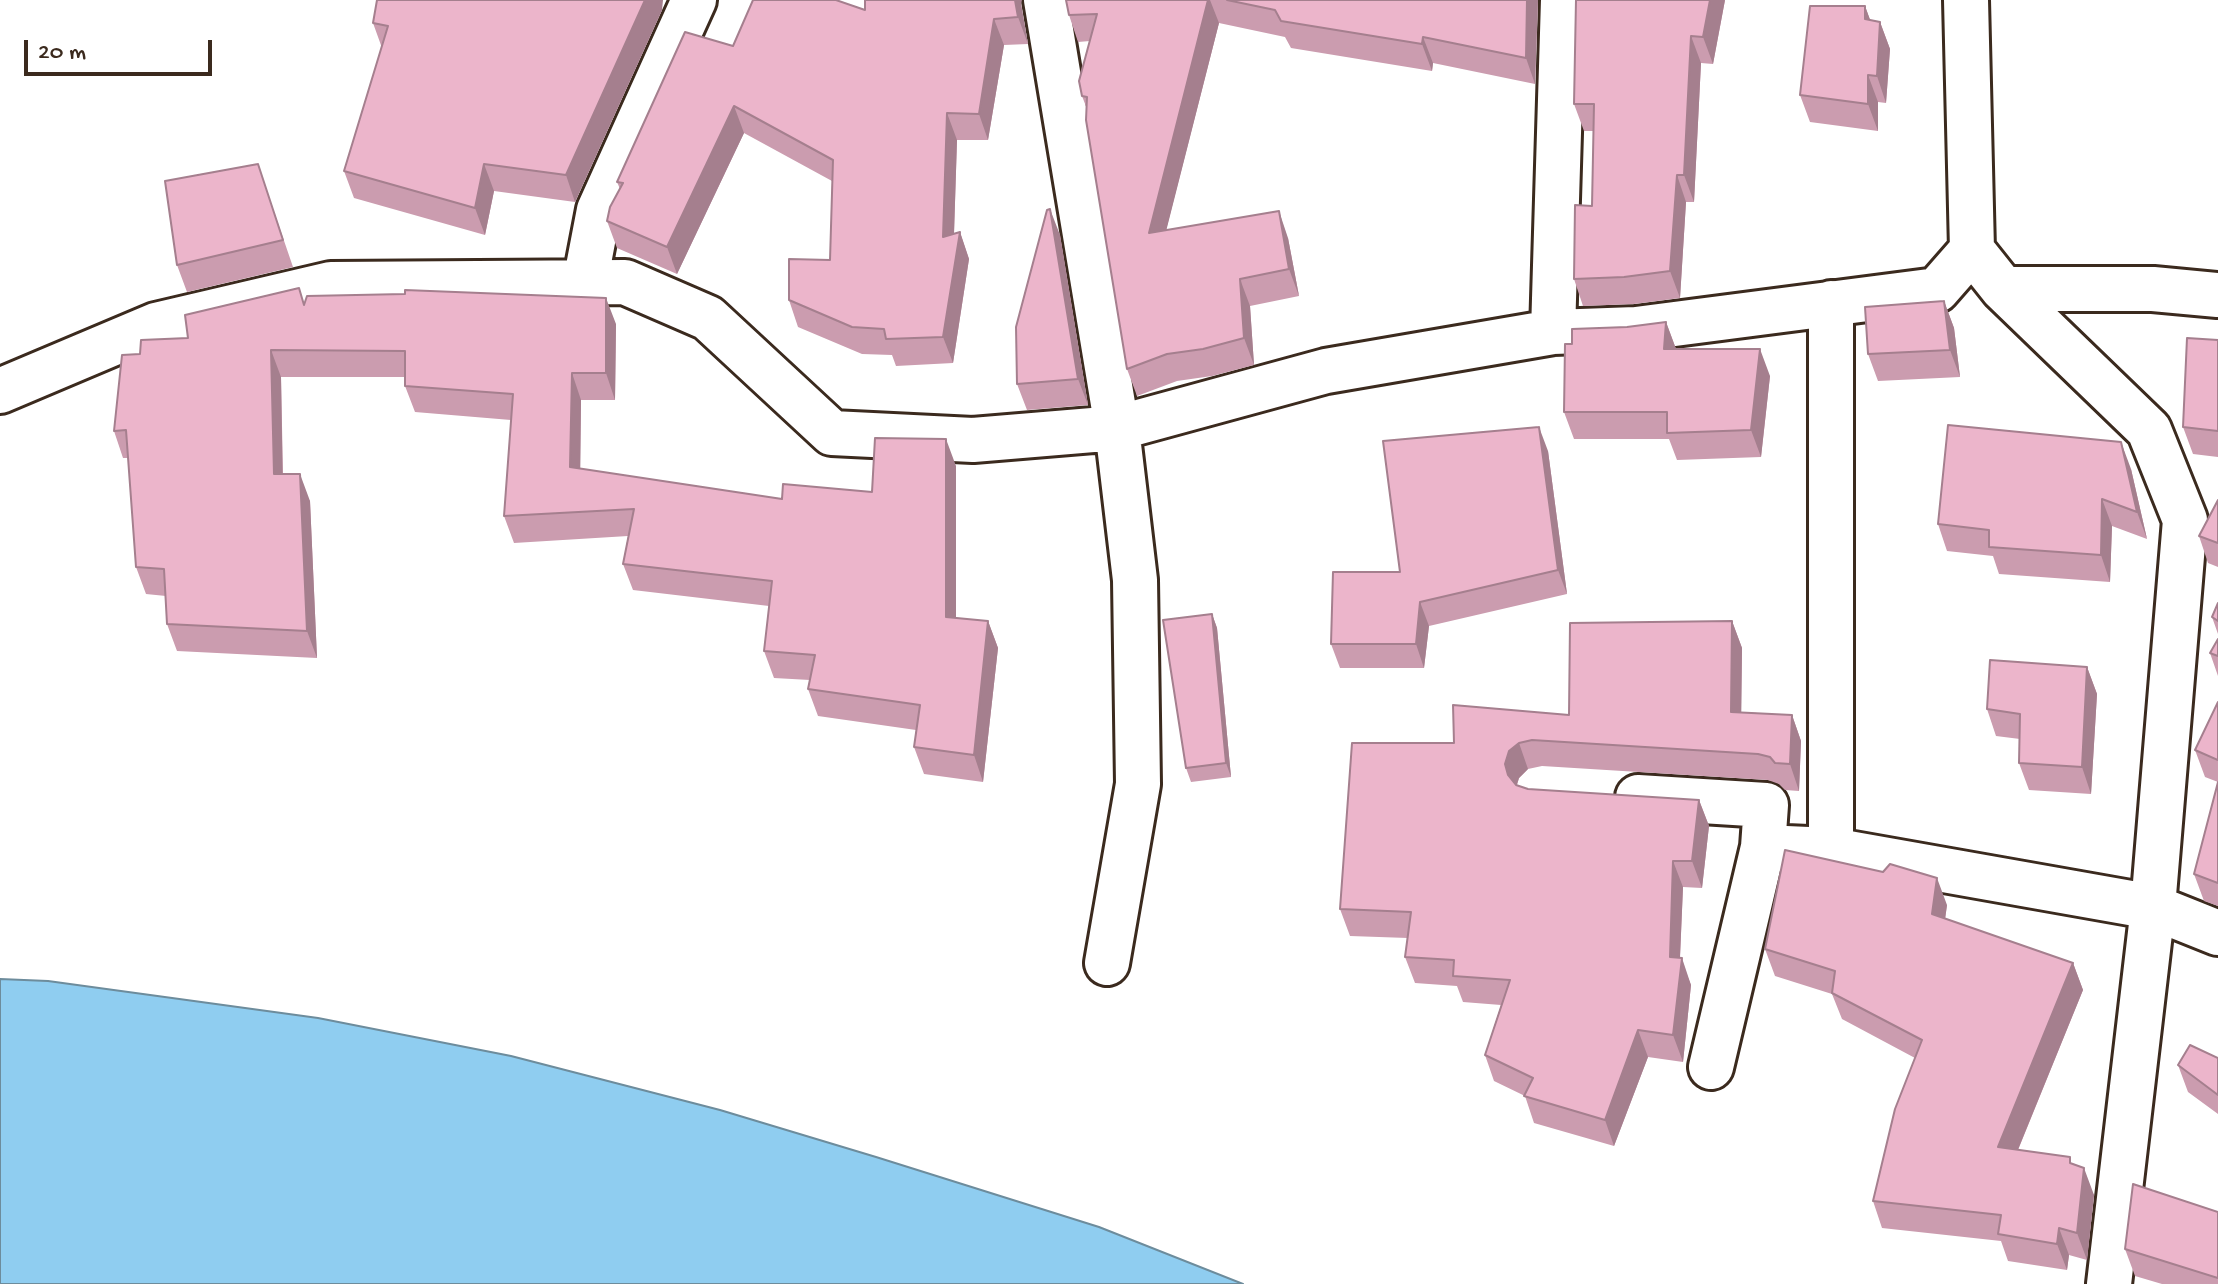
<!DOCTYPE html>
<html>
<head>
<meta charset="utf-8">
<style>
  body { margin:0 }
  #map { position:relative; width:2218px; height:1284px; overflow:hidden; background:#fff; font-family:"Gochi Hand",sans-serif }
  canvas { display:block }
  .scale { position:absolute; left:24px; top:40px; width:188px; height:36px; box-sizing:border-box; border:4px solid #3b2a1e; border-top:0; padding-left:10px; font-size:24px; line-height:28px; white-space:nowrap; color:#3b2a1e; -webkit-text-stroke:6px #fff; paint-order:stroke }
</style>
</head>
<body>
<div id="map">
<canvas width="2218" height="1284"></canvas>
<div class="scale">20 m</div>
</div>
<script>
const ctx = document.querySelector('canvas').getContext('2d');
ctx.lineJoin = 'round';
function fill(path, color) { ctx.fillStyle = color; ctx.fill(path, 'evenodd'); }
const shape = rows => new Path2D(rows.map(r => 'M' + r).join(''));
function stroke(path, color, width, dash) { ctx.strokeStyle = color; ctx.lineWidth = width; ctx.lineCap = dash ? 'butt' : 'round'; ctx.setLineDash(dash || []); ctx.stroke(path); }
const water = shape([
  [0,979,48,981,318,1018,511,1056,720,1110,876,1157,1099,1227,1243,1284,0,1284,0,979]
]);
const minor = shape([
  [1046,0,1117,428,1135,580,1138,784,1107,963],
  [1966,0,1972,250,2003,289,2149,430,2185,520,2153,907,2109,1284],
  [585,283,599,210,694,0],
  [2003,289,2153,289,2218,295],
  [1553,332,1563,0],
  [0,391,156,325,331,284,625,282,708,318,832,433,973,440,1117,428,1326,371,1553,332,1636,329,1937,290,1972,250],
  [1638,797,1766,805,1763,847],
  [1831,850,2153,907,2218,933],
  [1711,1067,1763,847,1831,850,1831,303]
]);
const wall = shape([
  [1066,0,1538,0,1535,84,1433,63,1432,71,1291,48,1285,37,1219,23,1166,230,1288,238,1299,296,1250,306,1254,365,1212,376,1177,381,1137,396,1127,369,1087,109,1082,96,1090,41,1078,42,1069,15],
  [1725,0,1713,64,1701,63,1694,202,1686,202,1680,298,1634,304,1583,306,1574,279,1592,206,1594,131,1584,131,1574,104],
  [1021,4,1028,44,1004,45,988,140,957,140,954,234,960,232,969,259,953,363,896,366,892,355,862,354,798,327,789,300,830,260,832,181,744,133,677,274,617,248,607,221,620,189,617,182,733,46,865,10],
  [1865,6,1870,20,1880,22,1890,49,1886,103,1878,102,1878,131,1810,122,1800,95],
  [662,10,575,202,494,191,485,235,354,198,344,171,382,48,373,23],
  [267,191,293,267,187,292,177,265],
  [1060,235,1088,405,1027,410,1017,384],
  [1944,301,1954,328,1960,377,1878,381,1868,354],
  [304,304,616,324,615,400,581,400,580,469,782,499,872,492,956,466,956,618,988,621,998,648,983,782,924,774,914,747,916,730,818,716,808,689,810,680,774,678,764,651,769,606,633,590,623,564,628,536,514,543,504,516,511,420,415,412,405,386,405,377,281,377,283,474,310,501,317,658,177,651,167,624,166,596,146,594,136,567,128,458,123,458,114,431,140,354],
  [1666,322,1676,349,1770,376,1761,457,1677,460,1669,439,1574,439,1564,412,1572,344,1627,327],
  [2218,340,2218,457,2193,454,2183,427],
  [1548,451,1567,594,1429,626,1424,668,1340,668,1331,644,1400,572],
  [2131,469,2147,539,2112,526,2110,582,1999,574,1993,556,1947,551,1938,524],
  [2218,500,2218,567,2208,563,2199,536],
  [2218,603,2218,634,2212,617],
  [1212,614,1217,628,1231,777,1191,782,1186,768],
  [1732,621,1742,648,1741,712,1792,715,1801,741,1799,791,1785,790,1779,784,1768,780,1542,766,1528,769,1519,778,1517,785,1528,789,1699,800,1709,826,1702,888,1683,887,1680,958,1691,985,1683,1062,1648,1057,1614,1146,1534,1123,1525,1096,1494,1081,1485,1055,1501,1005,1463,1002,1457,986,1415,983,1405,957,1408,938,1350,936,1340,909,1454,743,1569,715],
  [2218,639,2218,676,2210,653],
  [2087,667,2097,694,2091,794,2029,790,2019,763,2020,739,1996,736,1987,709],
  [2218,702,2218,906,2204,901,2194,874,2218,782,2205,777,2195,750],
  [1947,905,1945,919,2073,963,2083,990,2018,1150,2073,1164,2094,1195,2087,1260,2069,1255,2067,1270,2008,1261,2001,1241,1882,1228,1873,1201,1915,1058,1842,1019,1832,994,1775,976,1765,949],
  [2218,1058,2218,1114,2188,1092,2178,1065],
  [2218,1212,2218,1284,2162,1284,2135,1276,2125,1249]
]);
const shadedWall = shape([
  [645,0,663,0,662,10,575,202,566,175],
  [1015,0,1022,0,1021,4,1028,44,1018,17],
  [1208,0,1210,0,1219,23,1159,259,1149,233],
  [1527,0,1538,0,1535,84,1526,58],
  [1710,0,1725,0,1713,64,1703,37],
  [1865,6,1875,33,1865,19],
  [994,19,1004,45,988,140,979,114],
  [1880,22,1890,49,1886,103,1877,76],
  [1691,36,1701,63,1694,202,1684,175],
  [1423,37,1433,63,1432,71,1422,44],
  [1868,75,1878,102,1878,131,1868,104],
  [734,106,744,133,677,274,667,247],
  [947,113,957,140,953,264,943,237],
  [484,164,494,191,485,235,475,208],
  [1677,175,1686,202,1680,298,1670,271],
  [1050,209,1060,235,1088,405,1078,379],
  [1279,211,1288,238,1299,296,1289,269],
  [960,232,969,259,953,363,943,337],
  [1240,279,1250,306,1254,365,1244,338],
  [606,298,616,324,615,400,606,373],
  [1944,301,1954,328,1960,377,1950,350],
  [1666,322,1676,349,1664,349],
  [1760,349,1770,376,1761,457,1751,430],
  [271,350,281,377,283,500,274,474],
  [572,373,581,400,580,494,570,467],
  [1539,427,1548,451,1567,594,1558,570],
  [946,439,956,466,956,644,946,617],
  [2121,442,2131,469,2147,539,2137,512],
  [300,474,310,501,317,658,307,631],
  [2102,499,2112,526,2110,582,2101,555],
  [1420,602,1429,626,1424,668,1416,644],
  [1212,614,1217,628,1231,777,1226,763],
  [988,621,998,648,983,782,974,755],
  [1732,621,1742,648,1741,738,1731,712],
  [2087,667,2097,694,2091,794,2082,767],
  [1792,715,1801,741,1799,791,1790,764],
  [1519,743,1528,769,1519,778,1515,790,1508,775,1505,764,1509,751],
  [1699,800,1709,826,1702,888,1692,861],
  [1673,861,1683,887,1679,979,1682,958,1691,985,1683,1062,1673,1035,1670,957],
  [1937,878,1947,905,1942,941,1932,914],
  [2073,963,2083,990,2008,1174,1998,1147],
  [1638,1030,1648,1057,1614,1146,1605,1120],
  [2084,1168,2094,1195,2087,1260,2077,1233],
  [2059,1228,2069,1255,2067,1270,2057,1244]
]);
const building = shape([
  [377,0,645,0,566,175,484,164,475,208,344,171,388,26,373,23,377,0],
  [753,0,836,0,865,10,865,0,1015,0,1018,17,994,19,979,114,947,113,943,237,960,232,943,337,886,339,884,329,852,327,789,300,789,259,830,260,833,160,734,106,667,247,607,221,610,207,623,183,617,182,685,32,733,46,753,0],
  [1066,0,1208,0,1149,233,1279,211,1289,269,1240,279,1244,338,1203,349,1167,354,1127,369,1086,120,1087,97,1082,96,1079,81,1097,14,1069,15,1066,0],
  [1227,0,1527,0,1526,58,1423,37,1422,44,1281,21,1275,10,1227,0],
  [1576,0,1710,0,1703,37,1691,36,1684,175,1677,175,1670,271,1624,277,1574,279,1575,205,1592,206,1594,104,1574,104,1576,0],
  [1810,6,1865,6,1865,19,1880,22,1877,76,1868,75,1868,104,1800,95,1810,6],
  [258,164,283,240,177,265,165,181,258,164],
  [1050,209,1078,379,1017,384,1016,327,1047,210,1050,209],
  [299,288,304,305,307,296,405,294,405,290,606,298,606,373,572,373,570,467,782,499,783,484,872,492,875,438,946,439,946,617,988,621,974,755,914,747,920,705,808,689,815,655,764,651,772,581,623,564,634,509,504,516,513,394,405,386,405,351,271,350,274,474,300,474,307,631,167,624,164,569,136,567,126,430,114,431,122,355,140,354,141,340,188,338,185,315,299,288],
  [1944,301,1950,350,1868,354,1865,307,1944,301],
  [1666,322,1664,349,1760,349,1751,430,1667,433,1667,412,1564,412,1565,344,1572,344,1572,329,1627,327,1666,322],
  [2187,338,2218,340,2218,431,2183,427,2187,338],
  [1948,425,2121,442,2137,512,2102,499,2101,555,1989,547,1989,530,1938,524,1948,425],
  [1539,427,1558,570,1420,602,1416,644,1331,644,1333,572,1400,572,1383,441,1539,427],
  [2218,500,2218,543,2199,536,2218,500],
  [2218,603,2218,621,2212,617,2218,603],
  [1212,614,1226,763,1186,768,1163,620,1212,614],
  [1732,621,1731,712,1792,715,1790,764,1775,763,1770,757,1758,754,1532,740,1519,743,1509,751,1505,764,1508,775,1516,785,1528,789,1699,800,1692,861,1673,861,1670,957,1682,958,1673,1035,1638,1030,1605,1120,1524,1096,1533,1078,1485,1055,1510,980,1453,976,1454,960,1405,957,1411,912,1340,909,1352,743,1454,743,1453,705,1569,715,1570,623,1732,621],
  [2218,639,2218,656,2210,653,2218,639],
  [1990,660,2087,667,2082,767,2019,763,2020,714,1987,709,1990,660],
  [2218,702,2218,760,2195,750,2218,702],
  [2218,782,2218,883,2194,874,2218,782],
  [1785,850,1883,872,1890,864,1937,878,1932,914,2073,963,1998,1147,2070,1157,2070,1163,2084,1168,2077,1233,2059,1228,2057,1244,1998,1234,2001,1215,1873,1201,1895,1109,1922,1040,1832,993,1835,971,1765,949,1785,850],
  [2190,1045,2218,1058,2218,1095,2178,1065,2190,1045],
  [2133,1184,2218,1212,2218,1278,2125,1249,2133,1184]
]);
fill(water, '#8fcdf0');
stroke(water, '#6d8c9c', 2);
stroke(minor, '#3b2a1e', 50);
stroke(minor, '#fff', 44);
fill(wall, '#cb9caf');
fill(shadedWall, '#a57f8e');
fill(building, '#ecb5cb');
stroke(building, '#a57f8e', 2);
</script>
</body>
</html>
